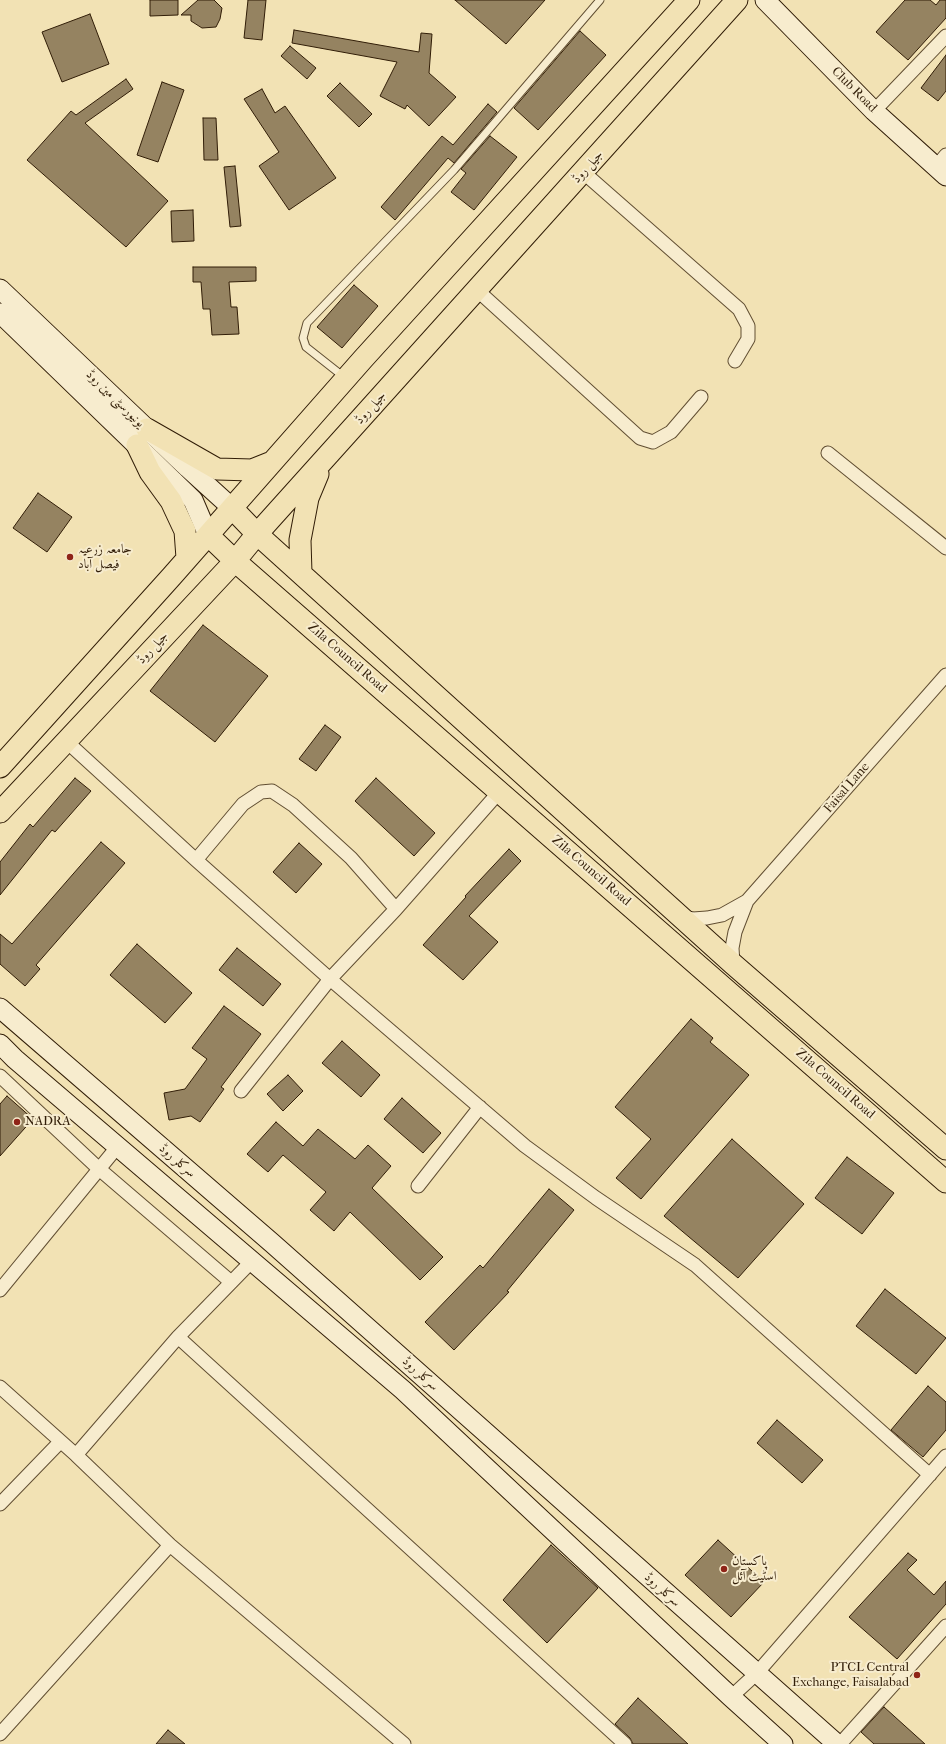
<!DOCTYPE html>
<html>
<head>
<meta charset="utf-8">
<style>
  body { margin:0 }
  canvas { display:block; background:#f2e2b4 }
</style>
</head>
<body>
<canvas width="946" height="1744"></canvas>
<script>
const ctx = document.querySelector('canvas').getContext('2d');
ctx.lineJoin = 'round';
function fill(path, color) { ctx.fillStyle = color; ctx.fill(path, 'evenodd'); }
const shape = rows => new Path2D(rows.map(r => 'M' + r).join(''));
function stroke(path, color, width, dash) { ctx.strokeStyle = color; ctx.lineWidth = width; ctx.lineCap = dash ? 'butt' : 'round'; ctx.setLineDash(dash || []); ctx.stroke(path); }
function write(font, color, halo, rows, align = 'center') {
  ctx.font = font + ' "IM FELL French Canon",Amiri,serif'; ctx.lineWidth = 4; ctx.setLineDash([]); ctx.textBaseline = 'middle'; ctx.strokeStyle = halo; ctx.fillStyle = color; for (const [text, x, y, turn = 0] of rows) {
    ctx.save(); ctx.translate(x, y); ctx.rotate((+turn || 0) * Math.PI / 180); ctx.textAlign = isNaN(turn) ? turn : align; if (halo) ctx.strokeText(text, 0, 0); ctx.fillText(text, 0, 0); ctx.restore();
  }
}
const building = shape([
  [150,0,178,0,178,15,150,16,150,0],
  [198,0,214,0,222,8,220,19,216,27,202,28,191,21,191,15,181,15,198,0],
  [248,0,266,0,262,40,244,38,248,0],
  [455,0,545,0,506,44,455,0],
  [905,0,930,0,936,5,940,0,946,0,946,18,908,60,876,32,905,0],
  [90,14,109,64,62,82,42,32,90,14],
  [294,30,419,52,421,33,432,34,429,73,456,97,429,126,407,105,405,109,380,96,397,62,292,43,294,30],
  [580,31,606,55,538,130,514,108,580,31],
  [290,46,316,68,307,79,281,56,290,46],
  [946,55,946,91,938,101,921,88,946,55],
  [126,79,133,89,85,123,168,201,126,247,27,160,71,111,76,115,126,79],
  [162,82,184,90,158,162,137,155,162,82],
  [340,83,372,114,359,127,327,96,340,83],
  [262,89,275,113,285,106,336,178,289,210,259,166,279,152,244,99,262,89],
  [488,104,497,112,454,163,448,158,395,220,381,207,442,136,453,145,488,104],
  [203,118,216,118,218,160,204,160,203,118],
  [490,136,517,157,474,210,451,192,466,173,461,169,490,136],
  [235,166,241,226,230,227,224,167,235,166],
  [193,210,194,241,172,242,171,211,193,210],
  [193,267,256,267,256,281,229,282,231,307,237,307,239,334,212,335,210,309,203,309,201,282,193,282,193,267],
  [354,285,378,306,342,348,317,327,354,285],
  [38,493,72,517,47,552,13,528,38,493],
  [203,625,268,676,215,742,150,691,203,625],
  [325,725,341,737,316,771,299,759,325,725],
  [75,778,91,791,55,832,52,830,0,895,0,862,30,824,33,827,75,778],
  [376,778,435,833,414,856,355,801,376,778],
  [101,842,125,863,36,965,40,969,25,986,0,964,0,934,12,944,101,842],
  [299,843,322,864,296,893,273,872,299,843],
  [509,849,521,861,469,916,498,942,463,980,423,945,466,897,465,896,509,849],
  [137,944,192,993,165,1023,110,975,137,944],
  [237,948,281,984,263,1006,219,970,237,948],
  [224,1006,261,1034,221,1087,224,1089,200,1122,191,1116,169,1120,164,1093,185,1089,207,1059,192,1048,224,1006],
  [691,1019,713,1038,710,1042,749,1075,641,1199,616,1178,651,1139,615,1107,691,1019],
  [342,1041,380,1075,361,1097,322,1063,342,1041],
  [288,1075,303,1091,283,1111,267,1094,288,1075],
  [7,1096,33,1119,0,1156,0,1104,7,1096],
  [402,1098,441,1133,423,1153,384,1119,402,1098],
  [276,1122,303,1146,318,1129,355,1159,368,1145,391,1166,372,1188,443,1257,420,1280,350,1212,334,1231,310,1210,326,1192,283,1155,268,1172,247,1154,276,1122],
  [732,1139,804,1204,738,1278,664,1216,732,1139],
  [847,1157,894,1193,862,1234,815,1198,847,1157],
  [549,1189,574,1210,507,1291,509,1292,454,1350,425,1322,480,1265,483,1268,549,1189],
  [885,1289,946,1338,916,1374,856,1326,885,1289],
  [928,1386,946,1402,946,1430,923,1457,891,1430,928,1386],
  [777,1420,823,1460,802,1483,757,1443,777,1420],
  [718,1540,764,1582,731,1617,685,1575,718,1540],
  [551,1545,598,1588,547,1643,503,1600,551,1545],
  [908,1553,917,1560,907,1570,934,1595,946,1581,946,1604,897,1659,849,1617,908,1553],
  [638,1698,688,1744,633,1744,630,1738,615,1724,638,1698],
  [884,1707,925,1744,874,1744,861,1732,884,1707],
  [168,1730,185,1744,156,1744,168,1730]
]);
const lane = shape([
  [344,377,306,347,303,338,307,323,454,170,600,0]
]);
const street = shape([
  [874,111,946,36],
  [936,167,946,155],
  [583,172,739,309,748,326,748,339,735,361],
  [477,290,640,438,653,442,671,432,701,397],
  [828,453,946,548],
  [66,741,196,860,330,979,525,1146,596,1198,695,1265,930,1475],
  [196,860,243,804,261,792,272,791,293,805,351,858,396,909,330,979,241,1091],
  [396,909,500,791],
  [682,917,693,919,707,918,722,915,747,901,946,675],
  [733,964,732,948,735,932,747,901],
  [0,1076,98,1168,231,1282],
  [418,1186,480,1107],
  [0,1290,118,1146],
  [178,1337,625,1744],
  [0,1387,76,1455,170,1545,404,1744],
  [76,1455,178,1337,252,1261],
  [0,1504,60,1442],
  [731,1697,757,1673,946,1456],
  [0,1734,170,1545],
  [840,1744,946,1626]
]);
const secondary = shape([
  [765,0,874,111,946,176],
  [0,289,188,468,232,508],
  [0,313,193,500,208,535],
  [0,1008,272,1243,837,1744],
  [0,1044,15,1059,403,1390,731,1697,783,1744]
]);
const primary = shape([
  [147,429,217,469,252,470,272,462],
  [137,445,150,472,171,501,185,531,187,558],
  [232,508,257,534,733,964,946,1149],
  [208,535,235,561,946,1182],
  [301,573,300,540,308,498,318,474],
  [0,767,172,576,363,359,689,0],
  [0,812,235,561,257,534,737,0]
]);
const markers = [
  [70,557,4,"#8f2418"],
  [17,1122,4,"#8f2418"],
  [724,1569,4,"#8f2418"],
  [917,1675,4,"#8f2418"]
];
const streetNames = [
  ["Club Road",854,90,45],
  ["جیل روڈ",588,167,-48],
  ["یونیورسٹی مین روڈ",115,399,44],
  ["جیل روڈ",371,408,-48],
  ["جیل روڈ",153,648,-47],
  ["Zila Council Road",347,658,41],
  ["Faisal Lane",847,788,-49],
  ["Zila Council Road",591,871,41],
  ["Zila Council Road",835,1084,41],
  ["سرکلر روڈ",177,1161,41],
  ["سرکلر روڈ",420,1374,42],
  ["سرکلر روڈ",662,1590,42]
];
const poiNames = [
  ["جامعہ زرعیہ",78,550],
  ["فیصل آباد",78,565],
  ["NADRA",25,1122],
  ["پاکستان",732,1562],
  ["اسٹیٹ آئل",732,1577],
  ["PTCL Central",909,1668,"right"],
  ["Exchange, Faisalabad",909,1683,"right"]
];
fill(building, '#958361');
stroke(building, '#311d07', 1);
stroke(lane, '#614e32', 9);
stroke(street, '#614e32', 15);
stroke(secondary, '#311d07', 21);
stroke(primary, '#311d07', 23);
stroke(lane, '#f7ecce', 7);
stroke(street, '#f7ecce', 13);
stroke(secondary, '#f7ecce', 19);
stroke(primary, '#f2e2b4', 21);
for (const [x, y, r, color] of markers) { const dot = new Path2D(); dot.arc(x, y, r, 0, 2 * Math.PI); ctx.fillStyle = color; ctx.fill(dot); stroke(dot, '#f7ecce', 1.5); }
write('13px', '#311d07', '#f7ecce', streetNames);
write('13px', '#311d07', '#f7ecce', poiNames, 'left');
</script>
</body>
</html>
